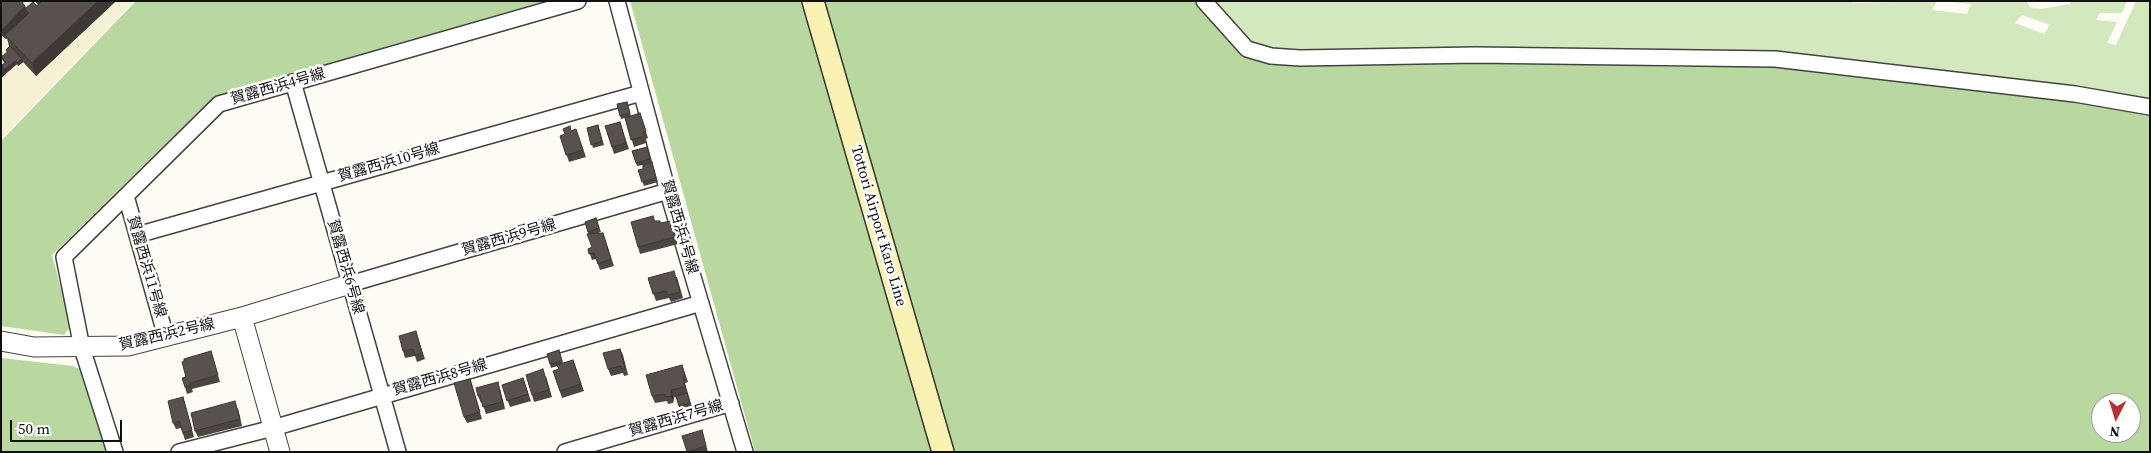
<!DOCTYPE html>
<html>
<head>
<meta charset="utf-8">
<style>
  body { margin:0 }
  #map { position:relative; width:2151px; height:453px; overflow:hidden; background:#fefcf4; font-family:"Source Serif 4",serif }
  canvas { display:block }
  .frame { position:absolute; inset:0; border:2px solid #101010; pointer-events:none }
  .north { position:absolute; left:2091px; top:393px; width:50px; height:50px; box-sizing:border-box; background:#fff; border:1px solid #9f9f9f; border-radius:50%; rotate:185deg; font-size:14px; font-weight:700; line-height:20px; text-align:center; color:#101010 }
  .north::after { content:''; display:block; margin:auto; width:18px; height:22px; background:#b92f36; clip-path:polygon(50% 0,100% 100%,50% 72%,0 100%) }
  .scale { position:absolute; left:10px; top:420px; width:112px; height:22px; box-sizing:border-box; border:2px solid #101010; border-top:0; padding-left:6px; font-size:15px; line-height:18px; white-space:nowrap; color:#101010; -webkit-text-stroke:4px #fff; paint-order:stroke }
</style>
</head>
<body>
<div id="map">
<canvas width="2151" height="453"></canvas>
<div class="frame"></div>
<div class="north">N</div>
<div class="scale">50 m</div>
</div>
<script>
const ctx = document.querySelector('canvas').getContext('2d');
ctx.lineJoin = 'round';
function fill(path, color) { ctx.fillStyle = color; ctx.fill(path, 'evenodd'); }
const shape = rows => new Path2D(rows.map(r => 'M' + r).join(''));
function stroke(path, color, width, dash) { ctx.strokeStyle = color; ctx.lineWidth = width; ctx.lineCap = dash ? 'butt' : 'round'; ctx.setLineDash(dash || []); ctx.stroke(path); }
function write(font, color, halo, rows, align = 'center') {
  ctx.font = font + ' "Source Serif 4","Noto Sans JP",serif'; ctx.lineWidth = 5; ctx.setLineDash([]); ctx.textBaseline = 'middle'; ctx.strokeStyle = halo; ctx.fillStyle = color; for (const [text, x, y, turn = 0] of rows) {
    ctx.save(); ctx.translate(x, y); ctx.rotate((+turn || 0) * Math.PI / 180); ctx.textAlign = isNaN(turn) ? turn : align; if (halo) ctx.strokeText(text, 0, 0); ctx.fillText(text, 0, 0); ctx.restore();
  }
}
const farmland = shape([
  [1,1,134,1,1,139]
]);
const green = shape([
  [1213,1,1852,1,1853,3,1937,1,1932,10,1967,14,1971,4,1943,1,2026,1,2030,7,2040,9,2070,4,2071,1,2127,1,2122,13,2100,13,2096,20,2117,22,2107,43,2116,45,2136,1,2150,1,2150,100,1677,54,1274,49,1253,43,1235,29],
  [2022,15,2050,25,2044,34,2015,23]
]);
const forest = shape([
  [136,1,546,1,220,95,200,110,52,255,71,326,64,335,1,326,1,141],
  [630,1,1197,1,1246,52,1674,67,1783,65,2150,112,2150,452,755,452],
  [2101,403,2131,403,2131,433,2101,433],
  [1,358,73,366,85,372,108,452,1,452]
]);
const minor = shape([
  [617,1,669,196,745,452],
  [1204,1,1247,49,1271,56,1300,58,1476,55,1775,59,2075,94,2150,107],
  [293,82,398,452],
  [126,196,166,337],
  [137,235,641,93],
  [350,284,668,191],
  [115,452,82,348,64,257,219,104,578,1],
  [179,452,273,428,701,303],
  [565,452,731,403]
]);
const tertiary = shape([
  [242,317,280,452],
  [1,341,34,347,128,346,242,317,350,284]
]);
const secondary = shape([
  [813,1,943,452]
]);
const wall = shape([
  [1,1,25,6,26,8,37,6,38,5,35,1,116,1,36,76,22,61,23,62,18,66,17,64,1,78,2,65,5,63,3,61,1,57,7,53,6,50,9,46,7,38,6,39,1,35],
  [627,102,631,116,640,113,648,138,646,139,646,143,634,147,625,118,621,119,617,104],
  [620,122,629,149,614,154,605,126],
  [598,125,604,145,593,148,587,128],
  [576,129,586,157,569,162,560,136],
  [647,147,658,182,644,186,638,170,643,169,643,165,637,166,632,151],
  [653,216,655,221,660,221,660,223,674,228,678,244,640,254,638,247],
  [596,218,601,232,595,234,603,233,614,266,600,270,596,259,592,260,588,249,592,247,585,222],
  [677,277,683,298,671,302,669,298,656,301,648,278],
  [418,338,425,359,417,362,415,356,405,358,403,351],
  [620,349,628,375,624,376,623,373,611,376,608,369],
  [559,350,563,363,573,360,584,391,562,398,553,371,559,369,557,366,551,368,547,354],
  [211,351,220,382,192,389,193,392,187,394,185,387,186,377,184,361],
  [682,365,688,382,685,383,692,407,680,410,676,397,674,397,673,403,668,404,667,401,655,403,652,396],
  [546,376,552,397,534,402,532,395],
  [523,378,531,401,510,407,502,385],
  [470,379,482,419,467,423,464,417],
  [500,389,505,409,486,414,482,402,481,403,478,396],
  [183,397,194,437,185,440,181,428,176,429,173,423],
  [238,408,242,426,198,437,195,431],
  [702,430,708,452,687,452]
]);
const shadedWall = shape([
  [98,1,116,1,36,76,32,63],
  [25,6,28,13,25,9,28,17,5,35,7,38,6,39,2,30],
  [22,59,23,62,18,66,17,63],
  [15,61,17,64,5,74,4,70],
  [1,65,2,65,6,74,1,78],
  [620,349,623,355,628,375,625,368],
  [498,382,500,389,505,409,502,402],
  [671,390,674,397,673,403,671,396]
]);
const building = shape([
  [1,1,21,1,25,6,2,30,1,29,1,1],
  [42,1,98,1,32,63,5,35,29,13,25,9,33,2,37,6,42,1],
  [10,46,22,59,17,63,15,61,4,70,2,65,6,62,1,57,8,52,6,50,10,46],
  [627,102,630,113,620,116,617,104,627,102],
  [640,113,646,131,643,132,644,136,631,140,625,118,640,113],
  [620,122,626,143,612,147,605,126,620,122],
  [598,125,602,141,591,145,587,128,598,125],
  [570,126,571,131,576,129,583,150,566,155,560,136,565,134,563,129,570,126],
  [647,147,650,159,636,163,632,151,647,147],
  [652,162,656,178,642,182,638,170,643,169,643,165,652,162],
  [653,216,654,221,660,221,660,223,671,221,675,237,638,247,631,222,653,216],
  [596,218,599,228,588,232,585,222,596,218],
  [603,233,611,259,598,264,594,253,589,254,588,249,592,247,587,234,603,233],
  [674,271,680,292,668,295,666,291,653,294,648,278,674,271],
  [416,331,422,353,415,355,413,349,403,351,399,336,416,331],
  [620,349,625,368,621,369,621,366,608,369,603,353,620,349],
  [559,350,562,361,550,364,547,354,559,350],
  [211,351,218,375,190,383,191,385,185,387,182,378,186,377,182,362,184,361,184,359,211,351],
  [573,360,581,384,560,391,553,371,559,369,557,365,573,360],
  [682,365,685,375,683,376,685,387,671,390,671,396,666,397,665,394,652,396,646,375,682,365],
  [543,369,549,390,532,395,526,375,543,369],
  [523,378,528,394,507,401,502,385,523,378],
  [470,379,480,412,464,417,454,383,470,379],
  [498,382,502,402,483,407,480,395,478,396,476,388,498,382],
  [687,393,690,403,679,406,676,396,687,393],
  [183,397,192,430,183,433,179,421,173,423,168,401,183,397],
  [235,401,240,419,195,431,191,413,235,401],
  [702,430,706,446,687,452,682,436,702,430]
]);
const streetNames = [
  ["賀露西浜4号線",278,87,-16],
  ["賀露西浜10号線",389,163,-16],
  ["Tottori Airport Karo Line",878,226,74],
  ["賀露西浜4号線",679,227,74],
  ["賀露西浜9号線",509,238,-16],
  ["賀露西浜11号線",146,267,74],
  ["賀露西浜6号線",345,267,74],
  ["賀露西浜2号線",167,335,-13],
  ["賀露西浜8号線",440,378,-16],
  ["賀露西浜7号線",676,419,-16]
];
fill(farmland, '#f4f1d5');
fill(green, '#d4e8be');
fill(forest, '#b8d89f');
stroke(minor, '#434343', 18);
stroke(tertiary, '#434343', 21);
stroke(secondary, '#323232', 24);
stroke(minor, '#fff', 15);
stroke(tertiary, '#fff', 19);
stroke(secondary, '#faf2b3', 21);
fill(wall, '#4c4642');
fill(shadedWall, '#3e3936');
fill(building, '#58514d');
stroke(building, '#3e3936', 1);
write('15px', '#101010', '#fff', streetNames);
</script>
</body>
</html>
